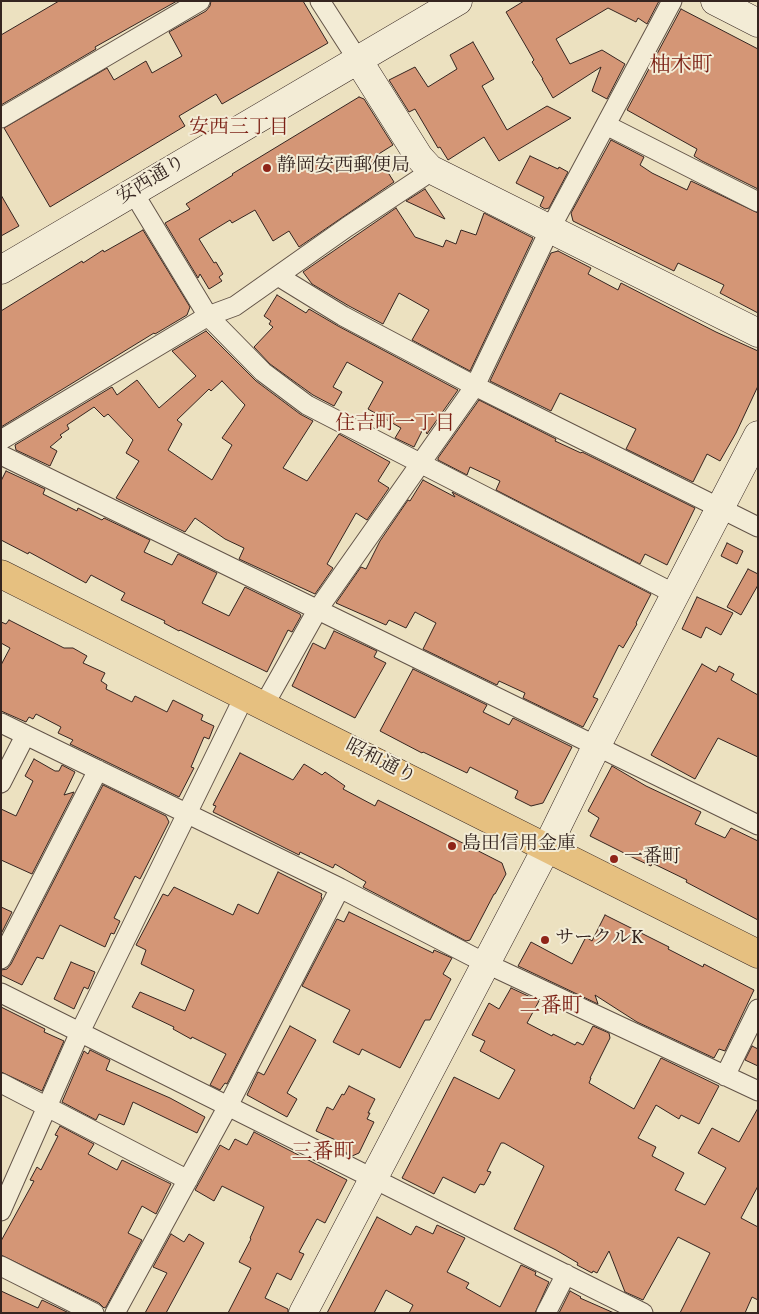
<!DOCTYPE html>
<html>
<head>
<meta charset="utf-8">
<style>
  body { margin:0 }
  #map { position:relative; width:759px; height:1314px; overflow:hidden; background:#ece1c0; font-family:Vollkorn,serif }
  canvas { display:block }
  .frame { position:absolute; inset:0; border:2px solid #352520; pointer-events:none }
</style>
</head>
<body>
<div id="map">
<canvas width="759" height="1314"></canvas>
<div class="frame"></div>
</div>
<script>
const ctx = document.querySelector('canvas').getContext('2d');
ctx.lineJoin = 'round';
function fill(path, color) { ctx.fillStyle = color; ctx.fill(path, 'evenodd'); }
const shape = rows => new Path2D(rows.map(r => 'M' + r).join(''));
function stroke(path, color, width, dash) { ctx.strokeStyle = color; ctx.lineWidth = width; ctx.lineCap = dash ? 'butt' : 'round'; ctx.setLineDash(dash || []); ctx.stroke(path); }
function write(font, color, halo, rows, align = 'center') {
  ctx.font = font + ' Vollkorn,"Noto Serif JP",serif'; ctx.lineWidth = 4; ctx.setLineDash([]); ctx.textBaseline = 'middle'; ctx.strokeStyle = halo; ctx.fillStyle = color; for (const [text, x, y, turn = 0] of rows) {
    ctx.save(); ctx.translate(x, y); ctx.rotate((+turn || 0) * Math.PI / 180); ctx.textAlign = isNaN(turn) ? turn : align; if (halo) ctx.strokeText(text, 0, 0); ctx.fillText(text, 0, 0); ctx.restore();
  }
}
const building = shape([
  [59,1,177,1,95,47,96,49,1,105,1,35,59,1],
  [211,1,303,1,328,43,222,104,216,94,179,116,185,126,50,207,4,128,107,68,114,80,146,61,152,73,182,56,169,32,206,11,210,6,211,1],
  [524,1,659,1,647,24,638,18,636,22,608,8,556,39,570,64,602,50,625,64,607,99,592,91,601,67,553,98,542,79,543,79,532,62,534,60,506,12,524,1],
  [681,9,758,49,758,189,702,161,694,156,697,149,627,110,681,9],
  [473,42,494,79,482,86,507,130,547,106,571,118,499,161,484,137,448,160,440,147,438,148,415,109,409,112,389,80,415,67,428,87,457,69,450,55,473,42],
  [359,97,364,99,393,145,377,155,394,182,299,247,289,231,273,241,255,210,232,223,230,220,199,239,214,263,216,262,223,274,219,277,222,281,209,289,200,274,198,278,165,223,190,209,186,204,233,175,232,174,359,97],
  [611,140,644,157,640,165,652,173,687,190,691,181,758,213,758,313,720,293,724,285,678,263,674,271,573,221,571,213,611,140],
  [530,156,558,169,559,167,568,172,549,208,545,209,540,206,544,197,516,183,530,156],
  [425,189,445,219,406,201,425,189],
  [1,195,19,226,1,236,1,195],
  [396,208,415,237,443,247,446,240,456,244,461,230,476,235,484,213,533,238,470,371,412,340,429,310,399,293,383,324,349,306,312,284,303,272,396,208],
  [143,230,190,307,187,315,155,334,154,333,1,427,1,311,82,261,83,263,103,250,104,252,143,230],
  [558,251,591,268,588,274,618,290,621,283,716,332,758,351,758,386,736,433,720,461,707,454,693,482,626,449,636,429,560,393,551,411,490,381,551,253,558,251],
  [277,295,306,313,309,309,338,326,458,390,427,434,424,427,414,447,395,438,401,428,368,409,383,382,347,362,333,387,342,392,334,406,313,395,270,364,254,347,273,327,269,324,271,321,264,316,277,295],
  [206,331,256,381,300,414,313,421,283,468,307,481,339,434,390,462,378,481,389,488,367,520,356,513,327,564,333,568,315,594,239,559,244,548,225,539,195,518,185,532,116,498,139,461,126,453,133,440,108,414,104,417,94,407,67,425,69,429,60,435,62,437,50,447,57,451,50,466,16,450,15,445,112,387,117,395,137,380,159,408,196,376,172,351,206,331],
  [222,381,245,405,222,438,232,445,212,480,168,450,182,424,177,420,209,389,211,391,222,381],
  [479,400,556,439,555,441,581,453,582,452,695,508,667,565,645,554,640,564,496,490,500,481,470,467,467,475,438,460,438,458,479,400],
  [6,471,45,489,43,494,77,511,78,508,102,520,104,518,150,540,144,552,172,565,178,554,217,573,202,603,229,616,245,587,300,614,301,616,292,632,288,630,267,672,180,630,179,631,164,623,165,621,121,600,125,593,91,575,86,583,29,552,28,554,1,540,1,481,6,471],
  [423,480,455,497,452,492,651,594,636,623,637,624,623,648,619,645,593,697,598,699,583,727,523,698,525,693,499,681,497,685,423,649,436,623,415,612,406,628,389,620,386,625,336,603,361,567,366,569,380,541,408,500,410,501,423,480],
  [727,543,743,551,737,564,721,556,727,543],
  [748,569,758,574,758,585,741,615,727,607,748,569],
  [697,597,733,613,721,635,706,627,701,638,682,629,697,597],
  [9,620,64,648,73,648,87,656,83,663,105,673,101,681,107,685,106,689,132,702,135,696,167,712,173,700,203,715,201,720,214,726,209,739,204,737,191,767,194,768,179,797,70,744,73,740,58,733,61,727,36,714,33,719,29,717,26,722,1,711,1,665,10,648,1,643,1,622,6,624,9,620],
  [334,631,377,651,374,657,386,663,355,718,292,686,313,643,325,649,334,631],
  [702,664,716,672,719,666,734,674,731,680,758,695,758,757,718,738,695,779,651,755,702,664],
  [413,669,487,705,483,712,509,725,513,718,572,747,543,803,531,806,515,798,518,791,470,767,467,773,423,752,422,753,380,731,413,669],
  [240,753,293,780,304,764,322,775,325,772,345,786,343,789,375,806,378,800,502,863,506,874,495,894,494,894,470,940,466,941,363,887,366,882,335,864,333,868,300,852,299,855,213,812,216,806,213,805,240,753],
  [34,759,55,771,59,771,62,765,75,772,64,795,74,792,32,874,1,860,1,809,16,816,33,781,25,776,34,759],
  [612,766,646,786,701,812,695,824,725,838,731,828,758,841,758,920,686,882,687,880,652,863,651,866,636,859,590,836,599,818,588,811,612,766],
  [103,785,166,816,169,822,140,879,135,876,114,918,120,921,114,934,111,933,105,947,60,925,43,959,37,957,22,985,1,975,1,970,7,969,11,964,103,785],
  [278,872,322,894,321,897,322,898,227,1084,225,1083,220,1090,210,1085,226,1054,192,1037,191,1039,173,1029,174,1027,132,1007,140,992,185,1011,194,990,141,964,146,950,136,945,163,894,168,896,174,887,233,915,238,904,258,914,278,872],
  [1,907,12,912,1,934,1,907],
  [349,912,433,953,434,950,452,958,443,974,451,979,430,1020,425,1020,400,1068,362,1049,359,1055,333,1042,350,1010,302,986,337,919,344,922,349,912],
  [605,915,669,947,668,949,703,967,704,964,754,990,725,1051,719,1049,714,1058,637,1022,595,995,598,1004,518,966,531,942,572,964,586,937,592,941,605,915],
  [71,962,95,972,88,989,84,987,74,1009,54,999,71,962],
  [511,988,539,1001,527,1023,552,1036,553,1034,575,1045,577,1042,583,1045,593,1026,609,1033,610,1038,590,1078,591,1078,589,1083,634,1109,661,1058,719,1086,699,1124,681,1115,679,1119,656,1105,638,1138,656,1147,652,1156,684,1173,675,1190,705,1205,726,1168,698,1153,712,1128,739,1142,758,1108,758,1186,741,1218,758,1227,758,1300,752,1297,745,1313,680,1313,710,1253,678,1237,643,1300,625,1292,609,1251,597,1273,593,1271,592,1273,577,1265,578,1263,556,1250,514,1229,544,1166,504,1143,501,1143,487,1171,491,1172,484,1185,480,1184,475,1193,443,1177,434,1194,402,1178,454,1077,499,1099,515,1070,480,1051,485,1041,472,1035,489,1003,499,1009,511,988],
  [1,1007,45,1029,44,1032,64,1041,42,1091,1,1072,1,1007],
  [290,1026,316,1040,287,1093,297,1099,287,1117,247,1095,258,1072,264,1075,290,1026],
  [752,1046,758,1049,758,1066,745,1060,752,1046],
  [90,1050,110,1060,106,1070,170,1098,205,1117,197,1133,133,1102,124,1125,99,1114,96,1120,62,1102,84,1051,88,1054,90,1050],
  [349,1086,375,1099,368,1113,370,1113,367,1119,374,1122,359,1153,352,1156,339,1149,342,1143,316,1131,327,1107,333,1110,342,1094,344,1095,349,1086],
  [60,1126,94,1144,88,1154,117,1170,122,1160,171,1184,156,1214,142,1206,128,1233,142,1240,106,1307,104,1308,99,1303,1,1255,1,1241,34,1181,30,1180,37,1167,41,1170,58,1136,55,1135,60,1126],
  [254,1132,347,1180,325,1223,317,1219,299,1252,304,1254,291,1280,277,1273,265,1298,288,1309,288,1313,228,1313,251,1268,239,1262,251,1239,250,1238,264,1207,222,1186,214,1201,195,1190,220,1145,229,1150,235,1139,247,1145,254,1132],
  [377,1217,411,1235,416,1226,433,1234,437,1225,465,1238,447,1272,469,1283,466,1288,500,1307,521,1265,536,1272,535,1275,549,1282,535,1313,409,1313,413,1305,386,1290,374,1313,327,1313,377,1217],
  [171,1234,184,1242,189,1234,204,1243,166,1313,145,1313,167,1273,153,1267,171,1234],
  [1,1291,38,1308,42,1300,69,1313,1,1313,1,1291],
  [570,1291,581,1297,580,1298,614,1313,559,1313,570,1291]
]);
const street = shape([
  [320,1,358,60],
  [1,118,200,1],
  [606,125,758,202],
  [133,192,208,316,263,372,307,405,675,594],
  [278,276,343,316,475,386,758,527],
  [1,440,208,316,235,306,347,227,433,170],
  [1,455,758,825],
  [264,705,318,609,475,386,550,229,672,1],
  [1,723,340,888,485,963,758,1091],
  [1,783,25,736],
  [1,959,98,770],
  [1,993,643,1313],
  [725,1076,758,1009],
  [1,1083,188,1180],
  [1,1211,80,1032,245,695],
  [1,1266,94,1313],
  [115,1313,228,1106,340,888],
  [546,1313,566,1274]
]);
const secondary = shape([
  [715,1,758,23],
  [358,60,419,157,430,169,758,333],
  [1,270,458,1],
  [303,1313,547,847,596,747,758,435]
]);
const highway = shape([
  [1,574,758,954]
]);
const markers = [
  [267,168,5,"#8f2418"],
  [452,846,5,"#8f2418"],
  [614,859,5,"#8f2418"],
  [545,940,5,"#8f2418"]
];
const poiNames = [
  ["静岡安西郵便局",277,168],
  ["島田信用金庫",462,846],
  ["一番町",624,859],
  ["サークルK",555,940]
];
const streetNames = [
  ["安西通り",152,181,-31],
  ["昭和通り",380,763,27]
];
const neighbourhoodNames = [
  ["安西三丁目",239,129],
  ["住吉町一丁目",395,425]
];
const quarterNames = [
  ["柚木町",681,67],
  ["二番町",551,1008],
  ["三番町",323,1154]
];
fill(building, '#d49676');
stroke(building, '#352520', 1);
stroke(street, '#635448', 21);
stroke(secondary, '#352520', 29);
stroke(highway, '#352520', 29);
stroke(street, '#f3ecd6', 19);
stroke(secondary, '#f3ecd6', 28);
stroke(highway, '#e6c080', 28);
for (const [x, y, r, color] of markers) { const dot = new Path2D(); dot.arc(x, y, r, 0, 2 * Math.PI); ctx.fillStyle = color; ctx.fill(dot); stroke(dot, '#f3ecd6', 2); }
write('19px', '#352520', '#f3ecd6', poiNames, 'left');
write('19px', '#352520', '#f3ecd6', streetNames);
write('20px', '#7a1f14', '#f3ecd6', neighbourhoodNames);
write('21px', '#7a1f14', '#f3ecd6', quarterNames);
</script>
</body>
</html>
